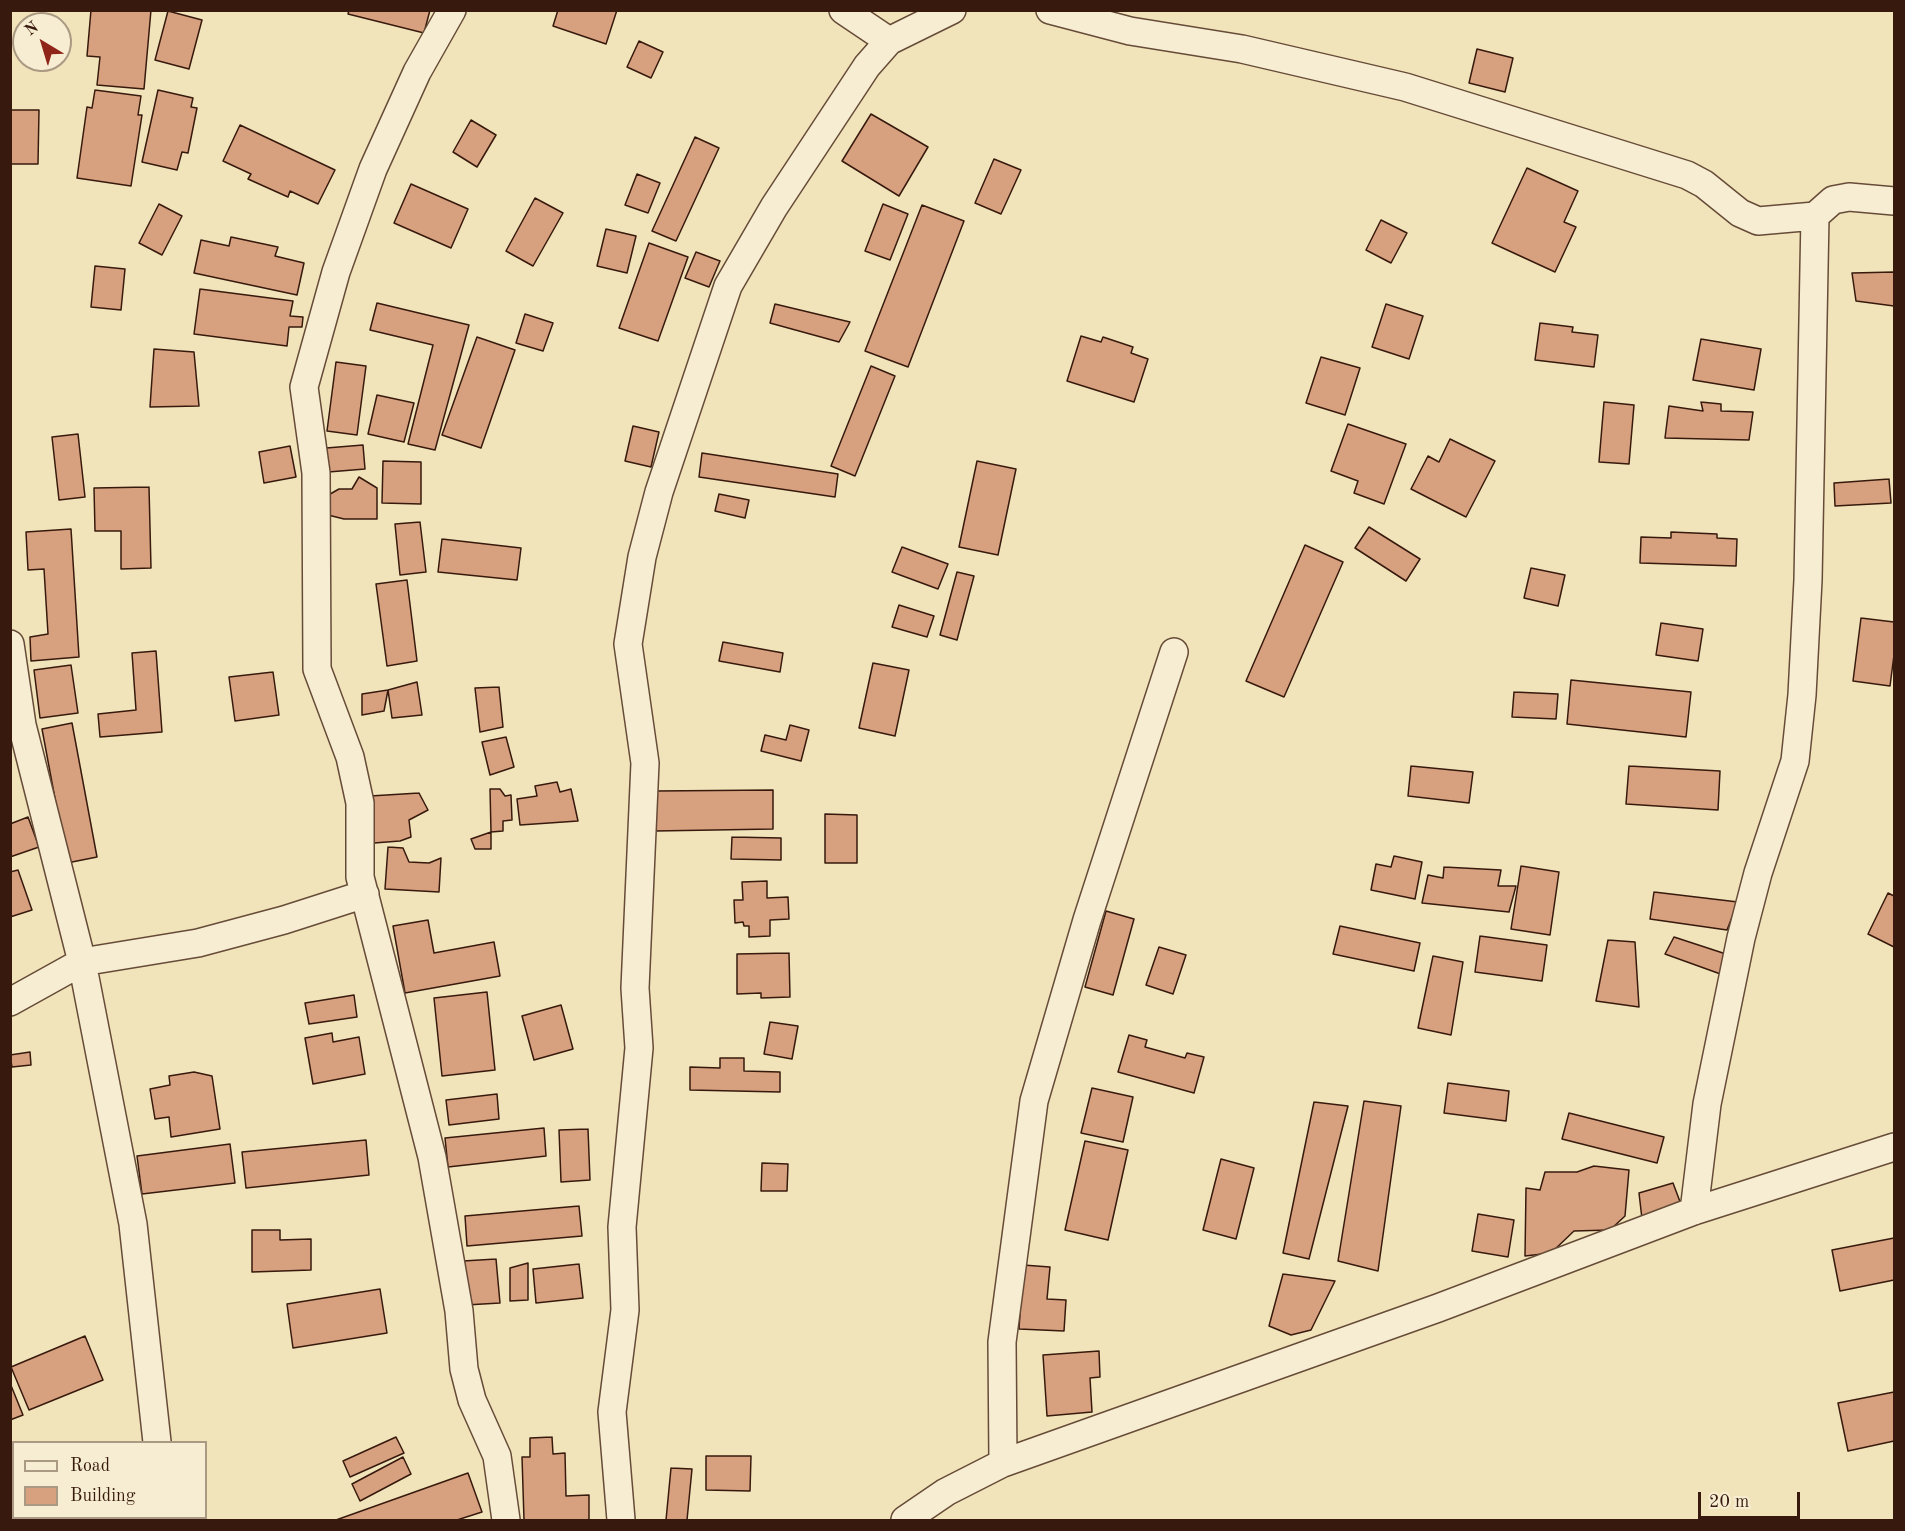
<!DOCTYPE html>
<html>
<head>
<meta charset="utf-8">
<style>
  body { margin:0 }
  #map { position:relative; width:1905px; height:1531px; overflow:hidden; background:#f2e4ba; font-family:"Old Standard TT",serif }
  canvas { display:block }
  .frame { position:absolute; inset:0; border:12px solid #371a0d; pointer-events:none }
  .legend { position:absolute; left:12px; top:1441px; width:195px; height:78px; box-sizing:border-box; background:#f7edd2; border:2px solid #aa9983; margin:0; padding:8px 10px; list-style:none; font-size:18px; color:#371a0d }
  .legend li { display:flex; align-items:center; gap:12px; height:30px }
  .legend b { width:30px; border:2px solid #aa9983 }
  .north { position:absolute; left:12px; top:12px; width:60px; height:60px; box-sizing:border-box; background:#f7edd2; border:2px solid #aa9983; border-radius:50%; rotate:322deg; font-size:16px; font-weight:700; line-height:24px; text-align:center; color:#371a0d }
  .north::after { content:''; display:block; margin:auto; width:21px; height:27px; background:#8f2418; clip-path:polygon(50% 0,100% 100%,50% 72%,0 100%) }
  .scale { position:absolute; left:1698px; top:1492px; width:102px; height:27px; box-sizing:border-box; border:3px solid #371a0d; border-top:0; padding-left:8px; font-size:18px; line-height:21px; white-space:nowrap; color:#371a0d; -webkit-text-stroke:4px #f7edd2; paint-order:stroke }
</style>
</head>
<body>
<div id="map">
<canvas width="1905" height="1531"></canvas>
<div class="frame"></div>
<ul class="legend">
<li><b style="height:8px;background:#f7edd2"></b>Road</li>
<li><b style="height:16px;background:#d7a07f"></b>Building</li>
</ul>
<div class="north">N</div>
<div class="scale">20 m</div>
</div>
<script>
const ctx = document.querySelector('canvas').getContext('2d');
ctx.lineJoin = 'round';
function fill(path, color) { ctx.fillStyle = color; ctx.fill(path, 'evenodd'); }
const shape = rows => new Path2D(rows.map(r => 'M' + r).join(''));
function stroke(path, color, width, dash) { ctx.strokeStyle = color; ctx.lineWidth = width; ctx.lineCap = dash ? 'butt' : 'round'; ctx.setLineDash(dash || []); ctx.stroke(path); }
const building = shape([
  [91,10,151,10,144,89,97,85,100,57,87,56,91,10],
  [349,10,430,10,424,33,348,14,349,10],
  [558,10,617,10,606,44,553,26,558,10],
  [168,11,202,20,189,69,155,60,168,11],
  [639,41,663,52,651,78,627,67,639,41],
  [1477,49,1513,58,1505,92,1469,83,1477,49],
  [95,90,141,96,138,115,142,115,131,186,77,178,87,107,92,108,95,90],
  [158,90,193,98,191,107,197,108,188,153,182,152,177,170,142,162,158,90],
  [10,110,39,110,38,164,10,164,10,110],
  [871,114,928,147,899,196,842,161,871,114],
  [471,120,496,135,477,167,453,152,471,120],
  [240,125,335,170,318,204,290,191,288,197,248,179,251,174,223,161,240,125],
  [695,137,719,148,676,241,652,231,695,137],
  [994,159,1021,170,1001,214,975,203,994,159],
  [1527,168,1578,191,1564,222,1576,227,1555,272,1492,243,1527,168],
  [637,174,660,183,648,213,625,205,637,174],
  [411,184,468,209,451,248,394,223,411,184],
  [535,198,563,213,533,266,506,251,535,198],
  [159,204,182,216,162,255,139,243,159,204],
  [883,204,908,214,890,260,865,251,883,204],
  [922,205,964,221,908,367,865,351,922,205],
  [1381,220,1407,233,1391,263,1366,250,1381,220],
  [606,229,636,236,627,273,597,266,606,229],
  [231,237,278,247,275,256,304,263,297,295,194,273,201,240,229,246,231,237],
  [649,243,688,257,658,341,619,328,649,243],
  [696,252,720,261,709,287,685,278,696,252],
  [95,266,125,269,121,310,91,307,95,266],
  [1894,272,1894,306,1856,301,1852,273,1894,272],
  [200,289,293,301,290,316,303,317,302,327,289,327,287,346,194,334,200,289],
  [377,303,469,325,435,450,408,444,433,345,370,330,377,303],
  [775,304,850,322,839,342,770,323,775,304],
  [1386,304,1423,316,1409,359,1372,347,1386,304],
  [525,314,553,323,543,351,516,343,525,314],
  [1540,323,1573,327,1572,332,1598,335,1594,367,1535,360,1540,323],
  [1081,336,1101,342,1103,337,1133,347,1131,353,1148,359,1134,402,1067,381,1081,336],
  [477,337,515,350,481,448,442,435,477,337],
  [1701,339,1761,349,1754,390,1693,380,1701,339],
  [154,349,194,352,199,406,150,407,154,349],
  [1321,357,1360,368,1345,415,1306,403,1321,357],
  [336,362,366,366,357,435,327,431,336,362],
  [871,366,895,376,855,476,831,466,871,366],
  [377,395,414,403,404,442,368,434,377,395],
  [1604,402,1634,405,1629,464,1599,462,1604,402],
  [1701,402,1721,404,1721,411,1753,412,1749,440,1665,438,1669,406,1703,411,1701,402],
  [1348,424,1406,444,1384,504,1354,493,1358,481,1331,471,1348,424],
  [633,426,659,432,651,467,625,461,633,426],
  [78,434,85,497,59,500,52,437,78,434],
  [1450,439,1495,461,1466,517,1411,489,1428,456,1439,462,1450,439],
  [363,445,365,469,316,473,314,449,363,445],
  [290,446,296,477,264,483,259,452,290,446],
  [702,453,838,474,835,497,699,477,702,453],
  [383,461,421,462,421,504,382,503,383,461],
  [977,461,1016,469,998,555,959,547,977,461],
  [359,477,377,488,377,519,344,519,324,514,323,498,339,489,352,489,359,477],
  [1889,479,1891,503,1835,506,1834,483,1889,479],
  [149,487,151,568,121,569,121,531,95,531,94,488,149,487],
  [719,494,749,500,745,518,715,511,719,494],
  [420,522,426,572,400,575,395,524,420,522],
  [1369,527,1420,559,1406,581,1355,548,1369,527],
  [71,529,79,657,31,661,30,637,48,634,44,569,28,570,26,532,71,529],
  [1671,532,1717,534,1717,538,1737,539,1736,566,1640,563,1641,537,1671,538,1671,532],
  [442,539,521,548,517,580,438,572,442,539],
  [1305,545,1343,562,1284,697,1246,681,1305,545],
  [902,547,948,564,938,589,892,572,902,547],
  [1531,568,1565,575,1558,606,1524,598,1531,568],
  [957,572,974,576,957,640,940,635,957,572],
  [407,580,417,661,387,666,376,584,407,580],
  [899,605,934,616,927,637,892,627,899,605],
  [1861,618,1894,622,1894,655,1890,686,1853,681,1861,618],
  [1661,623,1703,629,1698,661,1656,655,1661,623],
  [723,642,783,653,780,672,719,661,723,642],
  [156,651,162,732,100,737,98,714,136,710,132,653,156,651],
  [873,663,909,670,895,736,859,728,873,663],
  [71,665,78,713,40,718,34,670,71,665],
  [273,672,279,715,235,721,229,677,273,672],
  [1571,680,1691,692,1686,737,1567,724,1571,680],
  [417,682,422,715,392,718,388,690,417,682],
  [499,687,503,727,480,732,475,688,499,687],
  [388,690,384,711,362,715,362,694,388,690],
  [1514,692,1558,694,1556,719,1512,717,1514,692],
  [72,723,97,857,67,863,42,729,72,723],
  [790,725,809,730,801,761,761,751,765,735,786,740,790,725],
  [506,737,514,767,490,775,482,742,506,737],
  [1411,766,1473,772,1469,803,1408,796,1411,766],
  [1629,766,1720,771,1718,810,1626,804,1629,766],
  [557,782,560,792,571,789,578,821,520,825,517,799,537,796,535,786,557,782],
  [490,789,500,789,505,796,511,795,512,820,503,821,503,831,491,832,490,789],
  [773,790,773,829,655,831,655,791,773,790],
  [419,793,428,810,409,820,411,837,400,841,374,843,370,796,419,793],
  [825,814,857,815,857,863,825,863,825,814],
  [28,817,39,847,10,857,10,824,28,817],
  [491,832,491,849,475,849,471,839,491,832],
  [732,837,781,838,781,860,731,859,732,837],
  [388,847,403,848,409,862,429,863,441,858,439,892,385,889,388,847],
  [1394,856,1422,862,1415,899,1371,890,1376,864,1391,867,1394,856],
  [1521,866,1559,872,1550,935,1511,929,1521,866],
  [1444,867,1501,870,1498,886,1516,886,1509,912,1422,903,1428,875,1443,878,1444,867],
  [18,870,32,910,10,917,10,872,18,870],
  [767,881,767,898,788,897,789,919,770,920,770,936,749,937,749,926,744,926,743,922,735,923,734,900,743,900,742,882,767,881],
  [1654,892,1738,902,1727,930,1650,919,1654,892],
  [1888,893,1894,896,1894,947,1868,934,1888,893],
  [1106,911,1134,919,1113,995,1085,987,1106,911],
  [428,920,434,953,494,942,500,976,405,993,393,926,428,920],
  [1340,926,1420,943,1414,971,1333,954,1340,926],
  [1480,936,1547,945,1542,981,1475,972,1480,936],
  [1674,937,1729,955,1726,976,1665,954,1674,937],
  [1608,940,1635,942,1639,1007,1596,1001,1608,940],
  [1159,947,1186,955,1173,994,1146,985,1159,947],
  [789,953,790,997,761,998,761,993,737,994,737,954,789,953],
  [1433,956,1463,962,1451,1035,1418,1028,1433,956],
  [487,992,495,1070,442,1076,434,998,487,992],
  [354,995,357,1017,309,1024,305,1003,354,995],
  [561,1005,573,1049,534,1060,522,1016,561,1005],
  [770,1022,798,1026,792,1059,764,1054,770,1022],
  [332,1033,333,1042,359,1037,365,1074,313,1084,305,1038,332,1033],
  [1129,1035,1147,1040,1145,1047,1185,1058,1187,1053,1204,1057,1194,1093,1118,1072,1129,1035],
  [30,1052,31,1065,12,1067,10,1055,30,1052],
  [720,1058,744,1058,744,1071,780,1072,780,1092,690,1090,690,1067,720,1068,720,1058],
  [194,1072,212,1076,220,1129,171,1137,169,1117,155,1119,150,1089,170,1085,169,1076,194,1072],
  [1448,1083,1509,1091,1506,1121,1444,1113,1448,1083],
  [1092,1088,1133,1097,1123,1142,1081,1133,1092,1088],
  [497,1094,499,1119,449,1125,446,1100,497,1094],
  [1364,1101,1401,1106,1378,1271,1338,1261,1364,1101],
  [1314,1102,1348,1106,1309,1259,1283,1253,1314,1102],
  [1569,1113,1664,1137,1657,1163,1562,1139,1569,1113],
  [544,1128,546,1156,448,1167,445,1138,544,1128],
  [588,1129,590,1180,561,1182,559,1130,588,1129],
  [366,1140,369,1175,246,1188,242,1152,366,1140],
  [1085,1141,1128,1150,1108,1240,1065,1230,1085,1141],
  [230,1144,235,1183,142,1194,137,1156,230,1144],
  [1221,1159,1254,1168,1236,1239,1203,1230,1221,1159],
  [762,1163,788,1164,787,1191,761,1191,762,1163],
  [1594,1166,1629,1170,1625,1216,1610,1230,1574,1231,1551,1253,1525,1256,1526,1188,1540,1190,1545,1172,1577,1172,1594,1166],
  [1673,1183,1682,1207,1642,1219,1639,1193,1673,1183],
  [579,1206,582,1236,467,1246,465,1216,579,1206],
  [1478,1214,1514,1220,1508,1257,1472,1251,1478,1214],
  [252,1230,280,1230,280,1240,311,1239,311,1270,252,1272,252,1230],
  [1894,1238,1894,1280,1840,1291,1832,1250,1894,1238],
  [496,1259,500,1303,466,1305,463,1261,496,1259],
  [528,1263,528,1300,510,1301,510,1268,528,1263],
  [579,1264,583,1298,536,1303,533,1269,579,1264],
  [1023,1265,1050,1267,1047,1299,1066,1300,1064,1331,1019,1329,1023,1265],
  [1283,1274,1335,1281,1311,1330,1291,1335,1269,1326,1283,1274],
  [380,1289,387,1333,293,1348,287,1304,380,1289],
  [85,1336,103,1380,29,1410,11,1367,85,1336],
  [1099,1351,1100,1377,1090,1378,1092,1412,1047,1416,1043,1355,1099,1351],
  [10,1383,23,1415,10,1420,10,1383],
  [1894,1392,1894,1441,1848,1451,1838,1403,1894,1392],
  [396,1437,404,1453,350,1477,343,1461,396,1437],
  [552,1437,553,1454,565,1453,566,1496,589,1495,589,1520,524,1520,522,1457,530,1457,530,1438,552,1437],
  [706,1456,751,1456,750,1491,706,1490,706,1456],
  [403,1457,411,1474,360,1501,352,1484,403,1457],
  [671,1468,692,1469,687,1520,666,1520,671,1468],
  [468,1473,482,1512,457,1520,336,1520,468,1473]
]);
const street = shape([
  [452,10,417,72,373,169,336,272,304,387,316,473,317,669,350,757,360,803,360,877,432,1157,459,1311,464,1369,472,1400,497,1456,506,1520],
  [843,10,889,41],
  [1050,10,1130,31,1242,49,1405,87,1687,175,1704,184,1740,213,1758,221,1815,216,1833,200,1849,197,1894,201],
  [10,644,22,725,82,962,133,1224,157,1442],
  [10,1002,82,962,198,943,284,920,365,894],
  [1694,1211,1707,1104,1741,938,1758,873,1795,761,1802,695,1808,580,1815,216],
  [1003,1463,1002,1342,1034,1101,1087,920,1174,652],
  [163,1518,163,1520],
  [621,1520,612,1412,625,1310,622,1227,639,1048,635,988,645,763,628,644,642,557,659,492,728,286,774,207,867,66,889,41,952,10],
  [905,1520,946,1492,1003,1463,1438,1308,1694,1211,1894,1147]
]);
fill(building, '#d7a07f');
stroke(building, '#371a0d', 1.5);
stroke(street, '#664c38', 30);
stroke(street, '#f7edd2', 27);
</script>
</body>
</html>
